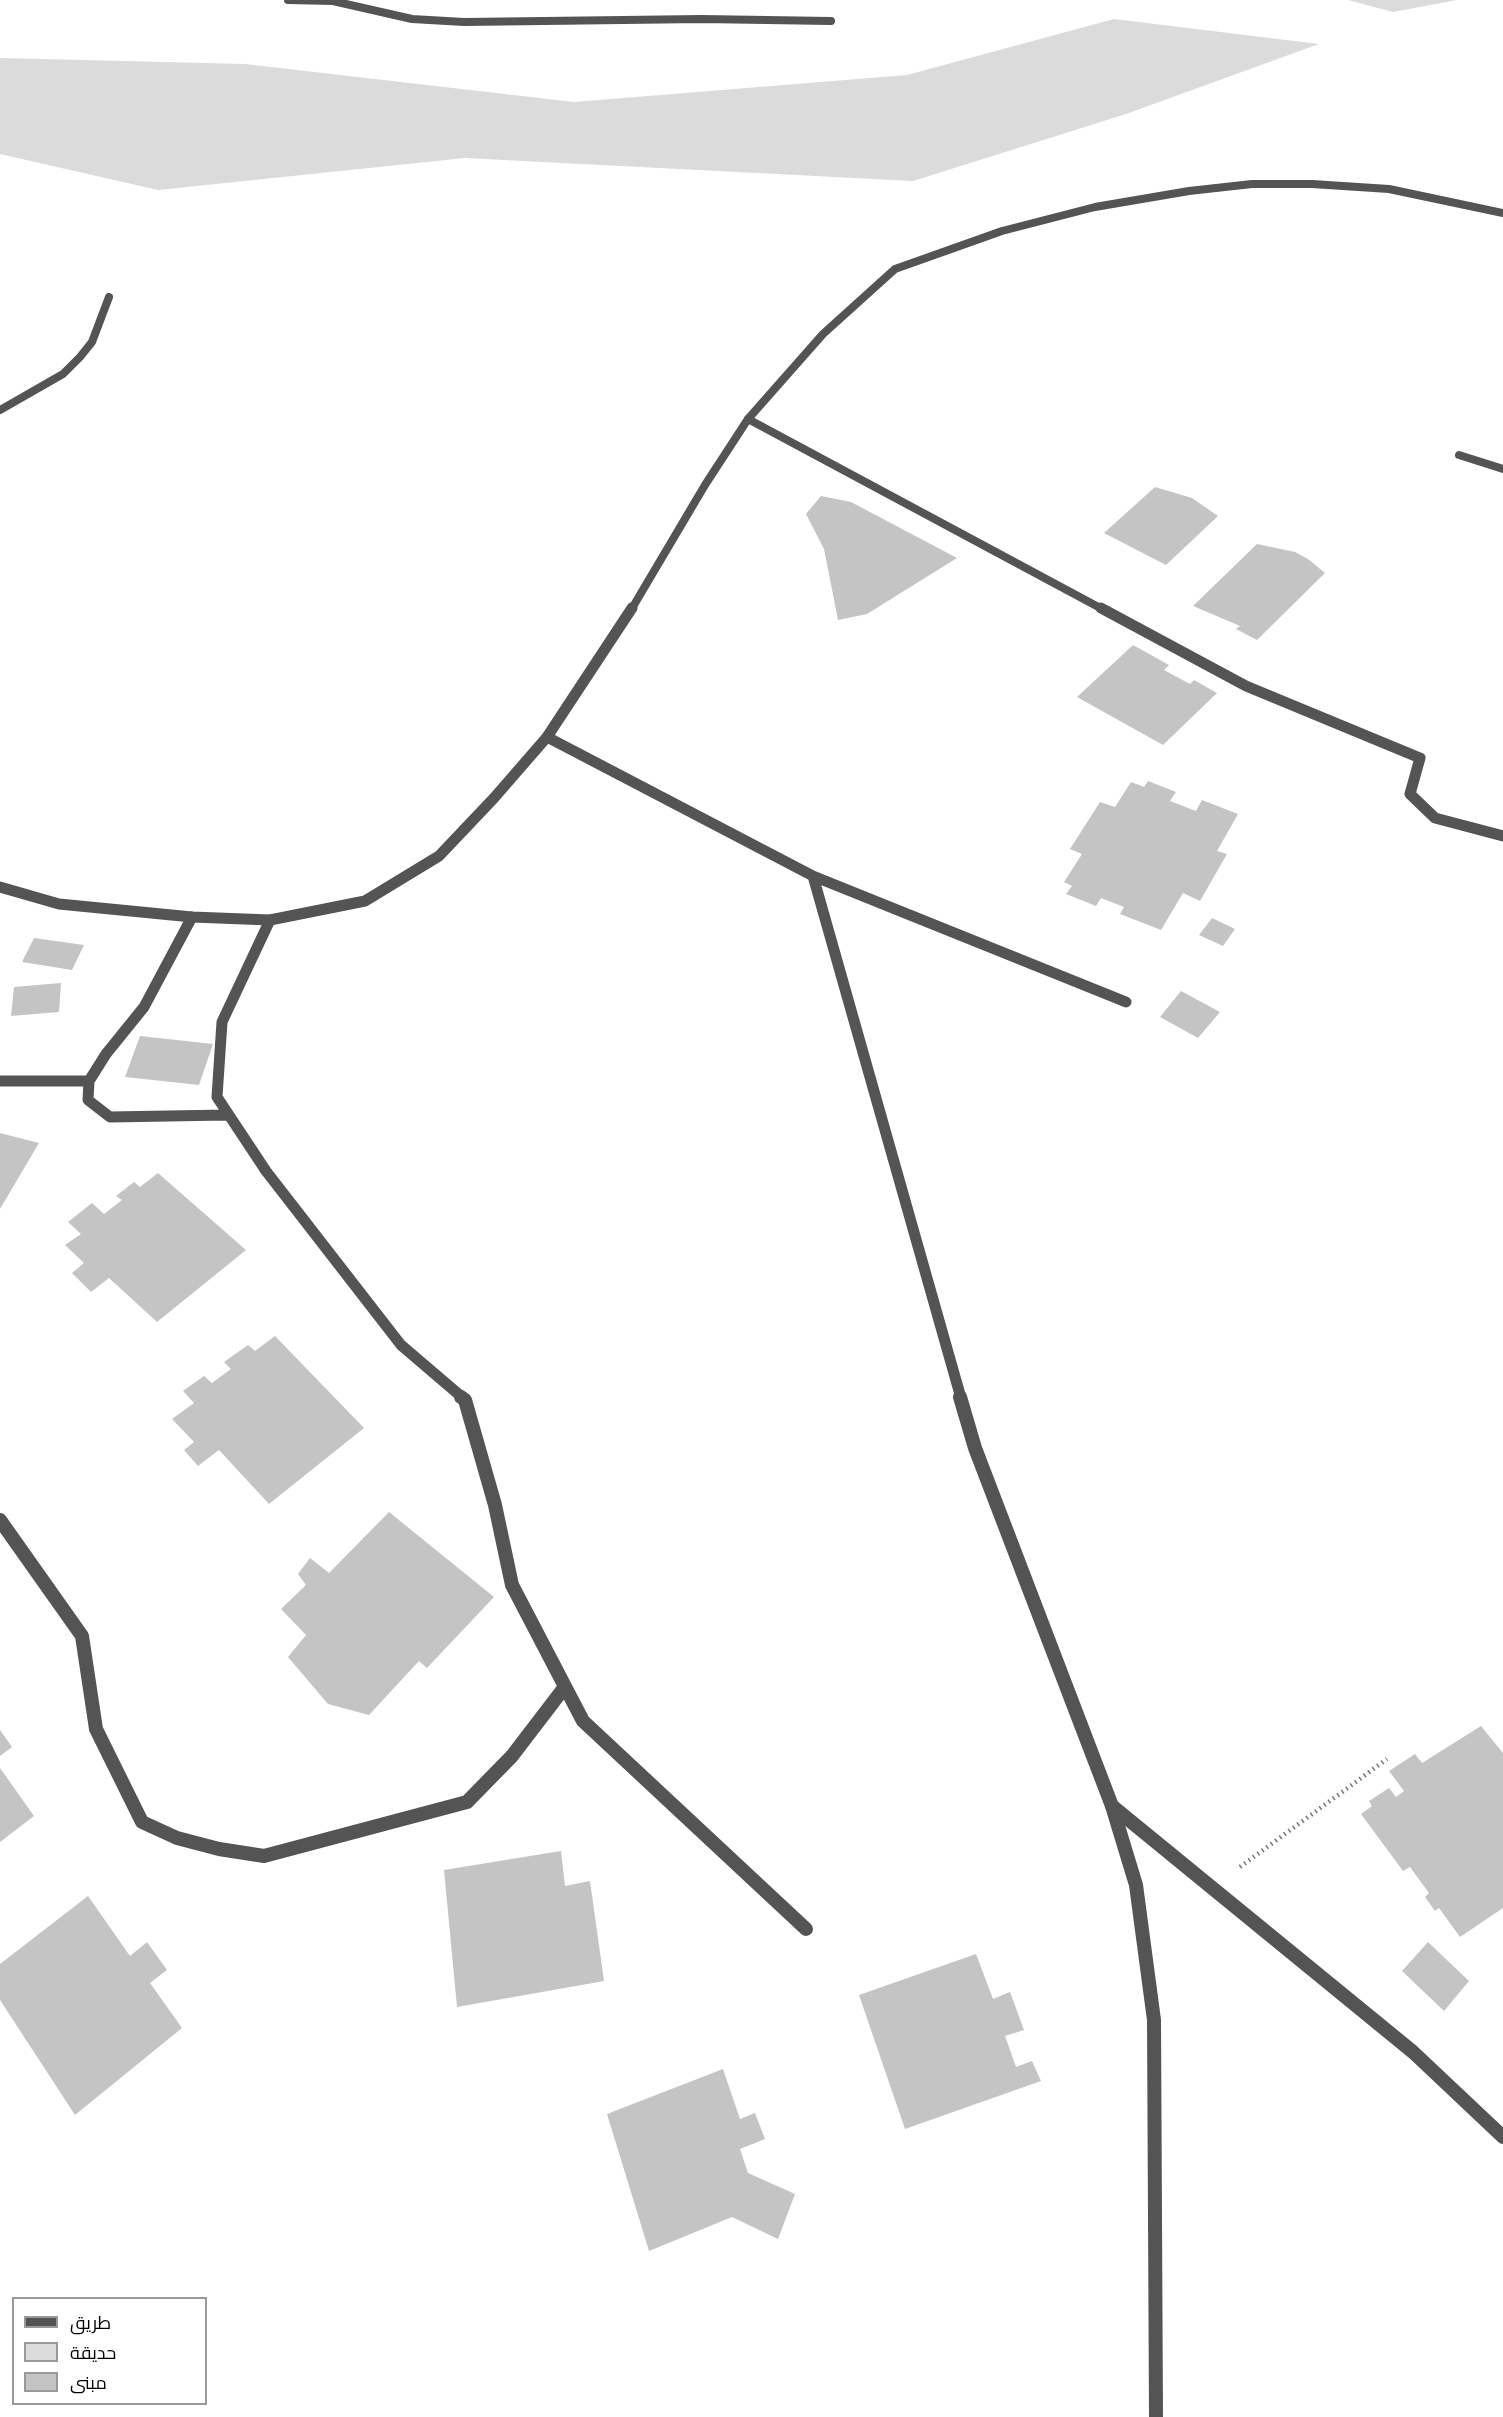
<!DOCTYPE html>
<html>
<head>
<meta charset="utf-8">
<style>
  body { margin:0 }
  #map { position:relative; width:1503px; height:2417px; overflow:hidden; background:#fff; font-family:Arial,Cairo,sans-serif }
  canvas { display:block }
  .legend { position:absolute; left:12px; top:2297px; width:195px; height:108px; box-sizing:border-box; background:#fff; border:2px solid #999; margin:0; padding:8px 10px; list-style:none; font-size:18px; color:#000 }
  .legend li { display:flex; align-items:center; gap:12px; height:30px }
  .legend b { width:30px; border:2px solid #999 }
</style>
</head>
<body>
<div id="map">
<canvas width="1503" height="2417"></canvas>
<ul class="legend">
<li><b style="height:8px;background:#545454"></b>طريق</li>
<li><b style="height:16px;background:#dbdbdb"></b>حديقة</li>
<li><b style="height:16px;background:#c4c4c4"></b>مبنى</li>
</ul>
</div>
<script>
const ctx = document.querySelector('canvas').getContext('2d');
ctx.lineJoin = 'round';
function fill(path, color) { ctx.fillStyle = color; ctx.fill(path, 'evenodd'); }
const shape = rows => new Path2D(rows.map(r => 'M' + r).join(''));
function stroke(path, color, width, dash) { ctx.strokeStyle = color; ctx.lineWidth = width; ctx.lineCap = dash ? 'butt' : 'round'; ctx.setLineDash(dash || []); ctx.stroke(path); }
const green = shape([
  [1348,0,1457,0,1393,12],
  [1114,19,1319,44,1126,114,913,181,465,158,158,190,0,154,0,58,245,64,574,102,907,75]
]);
const building = shape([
  [1155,487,1192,498,1218,516,1166,565,1104,533],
  [821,496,851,502,957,558,867,614,838,620,824,549,806,514],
  [1257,544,1295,552,1308,559,1325,573,1257,640,1236,629,1240,626,1193,606],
  [1133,645,1169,665,1164,670,1190,684,1194,680,1217,693,1163,745,1077,697],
  [1148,781,1176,792,1170,801,1196,811,1202,800,1238,814,1217,851,1227,854,1200,901,1183,893,1161,930,1120,914,1124,907,1101,898,1096,906,1066,894,1072,886,1064,882,1082,854,1070,849,1100,802,1115,807,1131,782,1144,787],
  [1212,918,1235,929,1223,946,1199,935],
  [34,938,84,945,72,970,22,962],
  [61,983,59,1012,11,1016,14,987],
  [1181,991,1220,1012,1198,1038,1160,1017],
  [140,1036,213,1044,199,1085,125,1077],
  [0,1133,39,1143,0,1209],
  [158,1173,246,1250,157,1322,109,1278,91,1292,72,1273,84,1263,65,1245,81,1234,68,1222,92,1203,104,1214,122,1200,116,1196,134,1182,140,1187],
  [275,1336,364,1428,269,1504,219,1450,198,1466,184,1450,194,1442,172,1419,194,1403,183,1391,204,1376,212,1383,231,1369,224,1362,248,1345,255,1351],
  [389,1512,494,1597,427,1668,419,1661,369,1715,328,1704,288,1657,306,1635,281,1609,306,1585,298,1574,310,1558,329,1573],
  [1481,1726,1503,1753,1503,1908,1460,1937,1439,1908,1435,1911,1425,1897,1429,1893,1410,1867,1403,1871,1361,1814,1372,1806,1369,1801,1389,1788,1396,1797,1404,1791,1389,1771,1415,1754,1422,1763],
  [0,1730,12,1747,0,1756],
  [0,1768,34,1816,0,1842],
  [561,1851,565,1886,590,1881,604,1981,457,2007,444,1870],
  [88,1896,130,1956,147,1942,167,1970,150,1983,182,2028,75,2115,0,2000,0,1964],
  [1428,1942,1469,1981,1444,2011,1402,1971],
  [976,1954,993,1999,1010,1992,1024,2030,1005,2036,1016,2067,1032,2061,1041,2081,905,2129,859,1995],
  [723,2069,740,2119,755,2113,765,2139,740,2149,748,2173,795,2194,778,2239,732,2217,649,2251,607,2114]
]);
const path = shape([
  [1240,1867,1387,1759]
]);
const serviceFar1 = shape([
  [0,410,63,374,80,357,92,342,109,297]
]);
const service = shape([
  [1112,1806,1413,2052,1503,2137]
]);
const minorFar2 = shape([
  [288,0,333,1,412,19,464,22,702,19,831,21],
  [748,419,1104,610],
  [1459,455,1503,469]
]);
const minorFar1 = shape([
  [1101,608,1246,686,1420,758,1410,794,1435,818,1503,836],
  [547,737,813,876,1126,1002],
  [813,876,961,1398],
  [270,920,222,1022,217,1097,266,1171,401,1345,463,1398],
  [0,1081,89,1081,106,1054,144,1007,192,917],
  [89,1081,88,1100,110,1117,227,1115]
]);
const minor = shape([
  [461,1397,465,1400,495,1505,512,1585,583,1721,806,1929],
  [960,1397,975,1448,1112,1806,1136,1885,1154,2020,1156,2417],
  [0,1520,82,1636,96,1729,142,1822,177,1838,219,1849,264,1856,467,1802,512,1756,564,1688]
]);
const tertiaryFar1 = shape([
  [631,610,705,485,748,419,823,334,895,269,1002,231,1095,207,1189,191,1252,184,1312,184,1389,189,1503,213]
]);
const tertiary = shape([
  [0,887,59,904,192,917,270,920,365,901,439,856,494,798,547,737,632,608]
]);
fill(green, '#dbdbdb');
fill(building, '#c4c4c4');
stroke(path, '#767676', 4.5, [1.5, 4]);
stroke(serviceFar1, '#545454', 8);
stroke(service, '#545454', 14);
stroke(minorFar2, '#545454', 8);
stroke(minorFar1, '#545454', 11);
stroke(minor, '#545454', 14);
stroke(tertiaryFar1, '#545454', 8);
stroke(tertiary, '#545454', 11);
</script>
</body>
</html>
